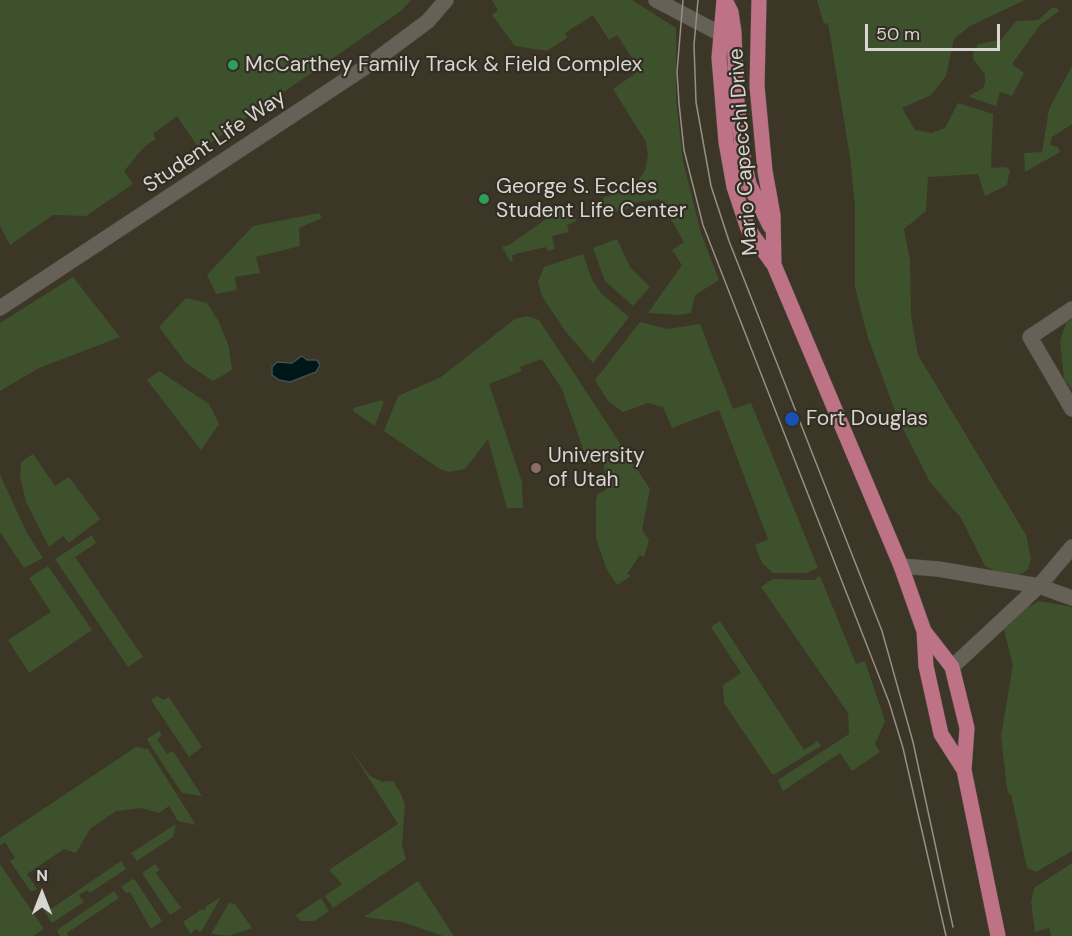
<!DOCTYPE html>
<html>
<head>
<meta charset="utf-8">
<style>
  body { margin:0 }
  #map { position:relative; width:1072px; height:936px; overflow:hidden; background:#322e24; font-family:"DM Sans",sans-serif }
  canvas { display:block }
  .north { position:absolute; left:12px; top:864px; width:60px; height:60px; -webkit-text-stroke:4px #322e24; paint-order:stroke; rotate:0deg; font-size:16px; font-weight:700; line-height:24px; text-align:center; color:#d8d6d0 }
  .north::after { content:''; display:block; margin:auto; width:21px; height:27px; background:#d8d6d0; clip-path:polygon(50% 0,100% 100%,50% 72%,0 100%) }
  .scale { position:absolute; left:865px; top:24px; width:135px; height:27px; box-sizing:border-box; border:3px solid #d8d6d0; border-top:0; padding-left:8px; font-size:18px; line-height:21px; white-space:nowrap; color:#d8d6d0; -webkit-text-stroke:4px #322e24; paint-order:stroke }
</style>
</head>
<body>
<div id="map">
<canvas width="1072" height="936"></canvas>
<div class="north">N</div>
<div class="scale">50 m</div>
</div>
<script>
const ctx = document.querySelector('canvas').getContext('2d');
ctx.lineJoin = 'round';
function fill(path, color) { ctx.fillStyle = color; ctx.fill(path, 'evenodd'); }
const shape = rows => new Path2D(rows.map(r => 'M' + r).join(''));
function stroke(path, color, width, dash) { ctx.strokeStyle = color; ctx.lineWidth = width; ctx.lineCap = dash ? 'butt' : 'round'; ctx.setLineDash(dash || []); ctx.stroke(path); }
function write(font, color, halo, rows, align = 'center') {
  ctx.font = font + ' "DM Sans",sans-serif'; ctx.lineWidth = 4.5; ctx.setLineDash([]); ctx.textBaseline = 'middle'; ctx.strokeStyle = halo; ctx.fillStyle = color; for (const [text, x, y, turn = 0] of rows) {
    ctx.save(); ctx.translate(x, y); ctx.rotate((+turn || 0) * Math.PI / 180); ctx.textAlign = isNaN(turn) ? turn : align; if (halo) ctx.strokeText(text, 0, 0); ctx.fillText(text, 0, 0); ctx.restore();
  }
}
const built = shape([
  [0,0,1072,0,1072,936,0,936]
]);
const green = shape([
  [0,0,411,0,401,11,200,150,177,116,153,134,156,139,145,146,124,171,133,184,86,216,53,215,10,245,0,226],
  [492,0,632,0,676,28,676,99,683,161,701,233,719,280,695,295,691,313,679,315,648,313,682,265,672,250,684,242,659,199,628,204,628,209,596,215,604,197,625,192,637,183,645,170,648,155,646,142,613,89,640,70,617,35,609,40,593,15,565,33,567,38,547,51,515,46,492,15,498,10],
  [817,0,1025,0,970,26,954,39,946,76,931,95,902,108,915,130,931,133,945,128,958,103,993,114,991,168,1005,167,1010,170,1007,185,985,196,978,174,928,177,926,211,904,229,910,261,911,316,918,355,1026,535,1031,559,1028,569,1023,573,1013,575,998,572,985,566,961,518,930,482,898,419,868,338,855,287,855,206,850,157,828,23,824,24],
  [1052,8,1057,8,1059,11,1040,25,1012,64,1024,73,1012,96,1000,92,996,106,972,98,969,96,983,88,985,83,985,74,973,59,973,53,978,44,1001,40,1016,21,1038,20],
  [1072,66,1072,124,1052,137,1050,145,1058,147,1060,152,1025,172,1024,153,1042,152,1049,109],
  [569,203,576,221,567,225,569,232,552,236,555,249,548,251,546,247,515,254,512,256,513,261,510,261,502,247,509,245],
  [319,213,322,218,299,228,300,246,256,257,260,273,235,277,237,290,216,294,207,275,253,226],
  [617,239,630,267,650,287,633,306,605,281,593,248],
  [583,254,592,280,601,293,629,317,593,363,566,332,542,296,538,282,544,267],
  [73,277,120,337,39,368,0,391,0,323],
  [186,298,207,303,219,322,229,347,232,370,213,381,186,363,159,327],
  [527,316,539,320,650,489,642,530,649,540,644,557,640,555,627,574,631,576,617,585,606,568,596,538,596,499,598,494,606,490,604,463,588,463,562,389,542,359,520,367,522,371,489,384,522,482,523,508,507,508,488,439,465,469,449,472,440,469,384,431,398,396,441,377,515,319],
  [1072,319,1072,390,1064,379,1060,341,1066,323],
  [640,322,668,329,700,324,733,409,751,403,818,568,806,573,773,573,762,563,755,545,768,539,719,410,672,428,663,407,648,403,623,412,608,401,595,380],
  [159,371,209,404,219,424,201,450,147,380],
  [382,400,384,402,375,426,354,412,353,408],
  [33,454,55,486,69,477,100,519,69,543,63,536,49,547,26,502,20,476,21,462],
  [0,475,27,533,43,558,24,568,0,532],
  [92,535,96,543,75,557,143,657,128,667,55,559],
  [48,566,92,630,29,673,8,640,51,612,29,578],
  [820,576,856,664,865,661,885,721,875,744,880,752,852,771,840,753,783,791,778,780,849,734,848,713,761,587,773,579,814,580],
  [1039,601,1072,607,1072,851,1036,872,1027,868,1011,794,1009,794,1007,789,1001,736,1013,665,1004,630,1019,612],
  [720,621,804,750,818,741,821,746,775,774,772,774,724,703,723,685,741,673,711,627],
  [157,696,163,700,169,697,202,747,189,757,151,700],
  [159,731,162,735,157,739,167,754,173,751,202,796,182,793,151,746,147,739],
  [136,747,148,749,196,825,178,821,169,806,159,813,141,808,116,811,90,829,76,853,64,849,27,874,37,889,31,892,10,861,15,858,5,842,0,845,0,838],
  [350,749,370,776,383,782,393,781,401,794,405,805,402,844,406,859,333,908,325,896,342,884,329,870,398,824],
  [176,824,173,837,137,861,131,853],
  [121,861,126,869,90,893,87,890,79,895,84,902,52,923,39,903,44,899,51,909],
  [1072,863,1072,936,1051,936,1049,928,1035,932,1031,901,1034,888],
  [0,864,44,929,33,936,0,936],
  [155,864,160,870,156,873,181,908,170,915,142,873],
  [132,879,135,880,162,921,151,929,130,892,126,893,121,887],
  [418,881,454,936,443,936,402,922,364,917],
  [114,891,119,898,67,933,68,936,60,936,57,930],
  [221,897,201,932,195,929,191,934,183,922,202,909,206,910,205,907],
  [321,898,329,911,314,921,300,921,296,915],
  [229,903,235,904,252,928,229,936,211,934]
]);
const water = shape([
  [302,356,307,360,317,360,320,365,316,372,290,382,279,380,272,375,272,367,277,362,292,363,302,356]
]);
const minor = shape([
  [656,0,719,33],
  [0,308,373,62,428,21,446,0],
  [1072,309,1030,337,1072,409],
  [901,566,938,569,1039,586,1072,598],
  [952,667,1039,586,1072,547]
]);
const major = shape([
  [724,0,719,58,726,142,734,187,748,229,774,265,901,566,924,631,926,666,941,734,964,770],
  [725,0,731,12,734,32,736,92,743,156,749,184,770,226],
  [759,0,757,86,765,171,773,215,774,265],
  [924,631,952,667,967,728,964,770,998,936]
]);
const tram = shape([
  [683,0,677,72,679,103,684,150,703,225,889,702,903,748,946,936],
  [698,0,694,45,696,102,711,186,729,241,882,631,913,742,953,927]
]);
const markers = [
  [233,65,6,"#2e9e5b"],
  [484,199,6,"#2e9e5b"],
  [792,419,8,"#1a4fb4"],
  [536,468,6,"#8d6e63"]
];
const poiNames = [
  ["McCarthey Family Track & Field Complex",245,65],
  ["George S. Eccles",496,187],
  ["Student Life Center",496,211],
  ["Fort Douglas",806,419],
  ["University",548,456],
  ["of Utah",548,480]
];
const streetNames = [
  ["Student Life Way",215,142,-34],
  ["Mario Capecchi Drive",744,152,-94]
];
fill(built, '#3c3626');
fill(green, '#3d512d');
fill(water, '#00171a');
stroke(water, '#415051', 1.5);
stroke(minor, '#4e4c44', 16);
stroke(major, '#4e4c44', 16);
stroke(minor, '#656156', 15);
stroke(major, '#bd7285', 15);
stroke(tram, '#939088', 1.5);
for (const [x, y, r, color] of markers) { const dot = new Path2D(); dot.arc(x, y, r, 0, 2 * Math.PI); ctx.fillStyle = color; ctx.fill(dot); stroke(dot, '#322e24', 2); }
write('21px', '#d8d6d0', '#322e24', poiNames, 'left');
write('21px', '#d8d6d0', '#322e24', streetNames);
</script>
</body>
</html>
